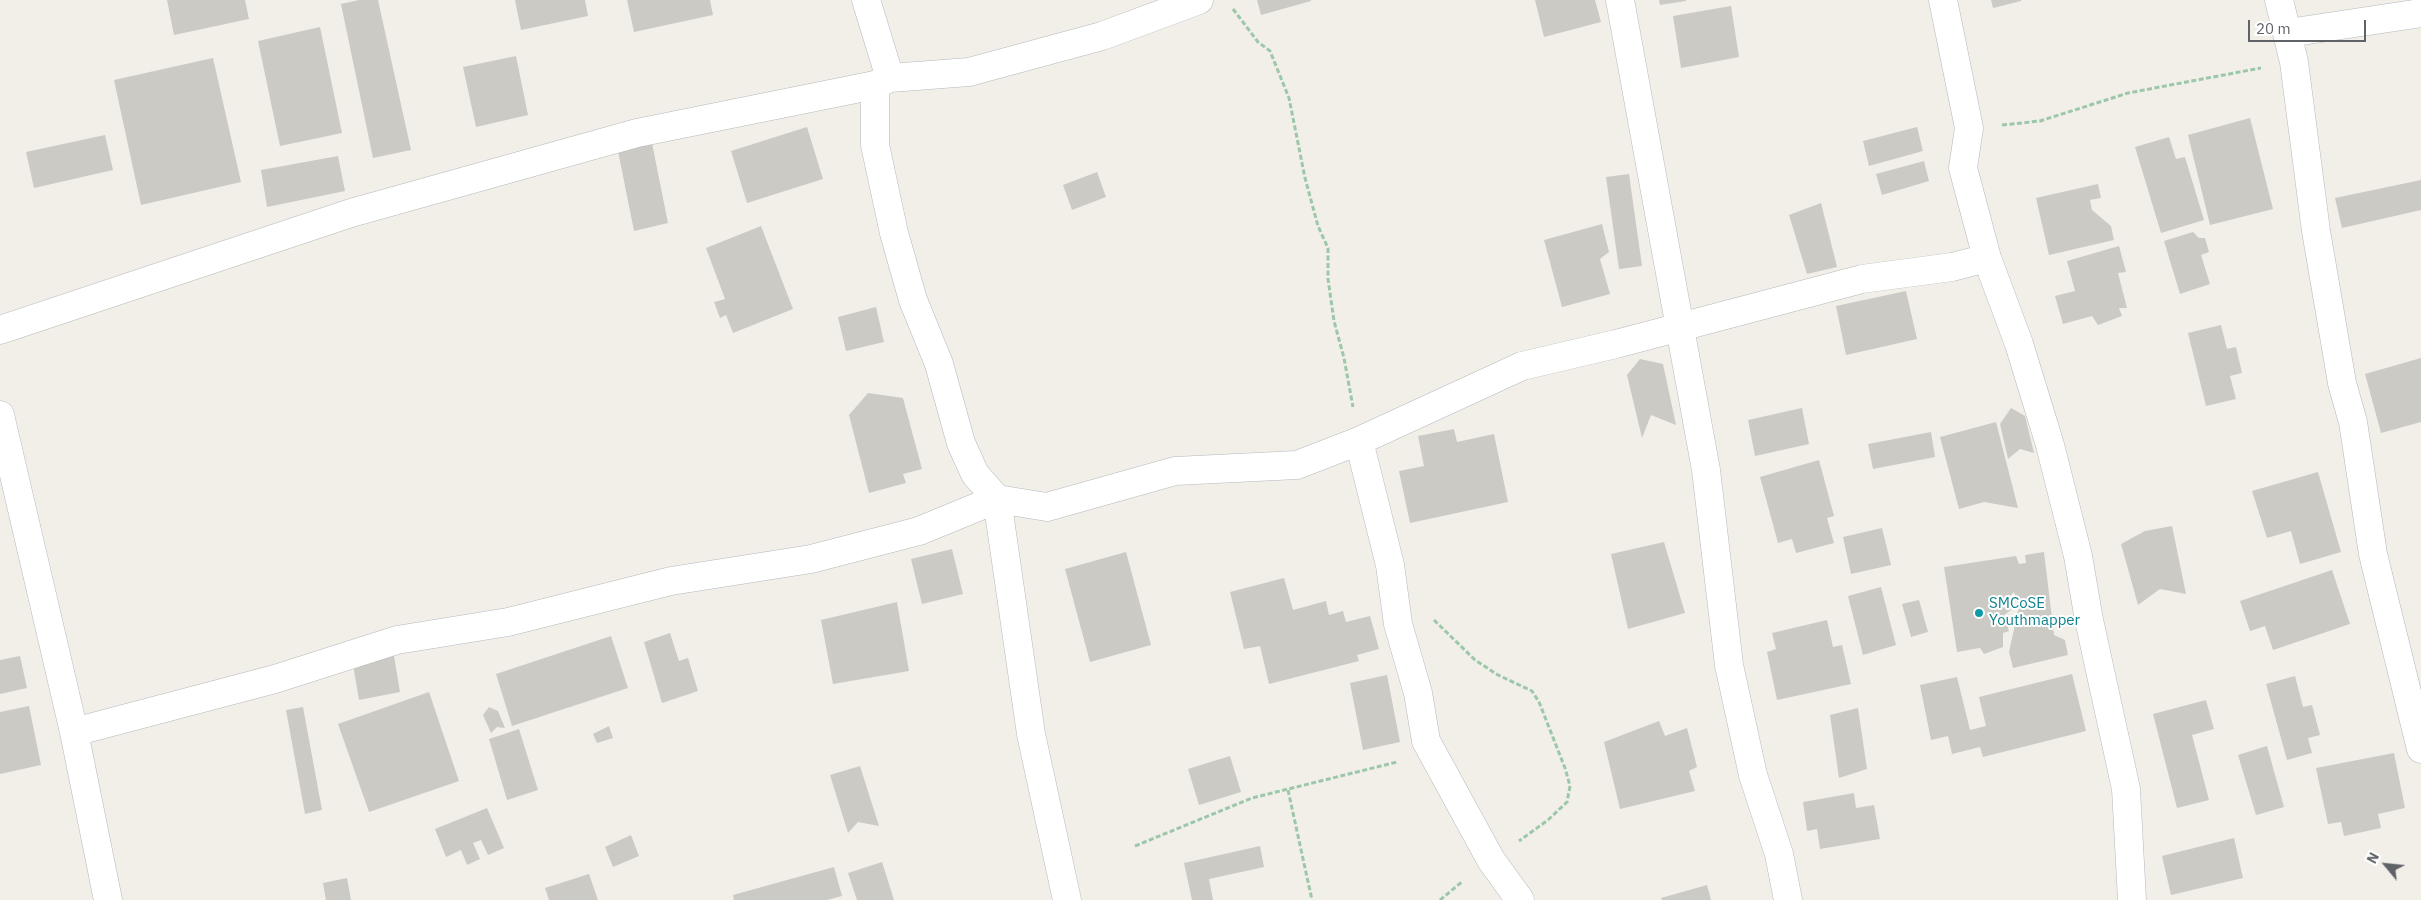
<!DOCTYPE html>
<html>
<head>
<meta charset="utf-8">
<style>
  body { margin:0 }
  #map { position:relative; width:2421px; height:900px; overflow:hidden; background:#f1efe8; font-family:"IBM Plex Sans",sans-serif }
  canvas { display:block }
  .north { position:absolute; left:2361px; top:840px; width:50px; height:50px; -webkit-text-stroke:4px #fff; paint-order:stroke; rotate:298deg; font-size:14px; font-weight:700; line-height:20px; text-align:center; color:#5f6368 }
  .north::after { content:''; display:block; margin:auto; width:18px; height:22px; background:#5f6368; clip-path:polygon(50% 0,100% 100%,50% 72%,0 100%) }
  .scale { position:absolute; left:2248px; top:20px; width:118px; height:22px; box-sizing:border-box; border:2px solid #5f6368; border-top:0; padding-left:6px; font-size:15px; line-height:18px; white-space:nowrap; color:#5f6368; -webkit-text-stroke:4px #fff; paint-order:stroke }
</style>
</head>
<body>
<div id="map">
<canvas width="2421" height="900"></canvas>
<div class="north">N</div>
<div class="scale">20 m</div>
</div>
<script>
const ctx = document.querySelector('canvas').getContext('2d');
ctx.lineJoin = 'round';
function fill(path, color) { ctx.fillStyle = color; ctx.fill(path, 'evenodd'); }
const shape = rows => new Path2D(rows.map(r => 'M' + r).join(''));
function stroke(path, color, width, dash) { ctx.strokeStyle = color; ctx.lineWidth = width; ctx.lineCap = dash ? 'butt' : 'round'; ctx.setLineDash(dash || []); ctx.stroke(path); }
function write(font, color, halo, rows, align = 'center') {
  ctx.font = font + ' "IBM Plex Sans",sans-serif'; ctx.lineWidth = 4; ctx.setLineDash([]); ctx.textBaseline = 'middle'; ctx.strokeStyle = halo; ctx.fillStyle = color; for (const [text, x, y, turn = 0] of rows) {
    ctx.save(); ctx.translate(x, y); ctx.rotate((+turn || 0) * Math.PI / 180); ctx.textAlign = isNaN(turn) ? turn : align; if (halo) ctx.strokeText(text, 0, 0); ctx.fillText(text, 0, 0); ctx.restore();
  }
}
const building = shape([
  [167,0,245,0,249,19,174,35],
  [359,0,378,0,411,150,373,158,341,4],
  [515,0,585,0,588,16,521,30],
  [627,0,710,0,713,15,634,32],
  [1257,0,1311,0,1311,1,1261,15],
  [1535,0,1595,0,1601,22,1544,37],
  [1659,0,1686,0,1686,1,1660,5],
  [1991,0,2021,0,2021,1,1993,8],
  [1731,6,1739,57,1681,68,1673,16],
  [320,27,342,133,280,146,258,41],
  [516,56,528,115,476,127,463,67],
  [213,58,241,182,141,205,114,80],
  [2250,118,2273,209,2210,225,2188,135],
  [807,127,823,179,747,203,731,151],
  [1917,127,1923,151,1869,166,1863,141],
  [105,135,113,170,34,188,26,152],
  [2169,137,2176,159,2185,157,2204,220,2161,233,2135,147],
  [652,143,668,223,634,231,618,151],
  [338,156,345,191,267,207,261,170],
  [1924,161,1929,181,1882,195,1876,174],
  [1097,172,1106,197,1072,210,1063,185],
  [1629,174,1642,266,1619,269,1606,177],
  [2421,180,2421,210,2342,228,2335,198],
  [2098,184,2101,198,2090,200,2092,210,2111,226,2114,240,2049,255,2036,198],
  [1821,203,1837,267,1807,274,1789,215],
  [1602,224,1609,252,1600,259,1610,294,1562,307,1544,240],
  [761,226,793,309,733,333,726,315,720,318,714,302,725,299,706,248],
  [2193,232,2199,238,2205,238,2209,252,2201,255,2210,284,2180,294,2164,241],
  [2119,246,2126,272,2118,273,2127,308,2119,308,2122,316,2098,325,2092,316,2063,324,2055,296,2075,291,2067,261],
  [1906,291,1917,339,1846,355,1836,306],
  [876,307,884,342,846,351,838,317],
  [2221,325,2227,349,2236,347,2242,373,2230,376,2236,399,2206,406,2188,333],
  [2421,358,2421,422,2381,433,2365,374],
  [1640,359,1663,364,1676,425,1651,415,1642,438,1627,375],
  [868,393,903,398,922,469,903,474,906,483,869,493,849,415],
  [1802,408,1809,444,1755,456,1748,420],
  [2011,408,2025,416,2034,453,2020,449,2008,459,2000,424],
  [1996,422,2018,508,1984,502,1959,509,1940,437],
  [1454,429,1457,442,1494,434,1508,502,1410,523,1399,471,1424,466,1418,436],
  [1931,432,1935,457,1873,469,1868,444],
  [1819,460,1834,516,1827,518,1834,543,1796,553,1792,539,1778,543,1760,477],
  [2318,472,2341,552,2300,564,2291,531,2267,538,2252,491],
  [2172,526,2186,594,2160,589,2138,605,2121,544,2145,531],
  [1882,528,1891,565,1851,574,1843,537],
  [1664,542,1685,613,1628,629,1611,554],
  [952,549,963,594,922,604,911,559],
  [1126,552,1151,645,1090,662,1065,569],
  [2044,552,2054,635,2065,640,2068,655,2013,668,2009,652,2019,607,2014,592,2009,597,2011,610,2004,615,2009,631,2003,633,2003,647,1984,654,1980,648,1957,652,1944,567,2016,556,2019,564,2026,563,2025,555],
  [2332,570,2350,624,2273,650,2265,626,2250,631,2240,601],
  [1284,578,1293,610,1326,601,1329,615,1343,611,1346,622,1370,616,1379,649,1357,655,1359,661,1269,684,1260,646,1244,649,1230,592],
  [1881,587,1896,645,1863,655,1848,596],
  [1919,600,1928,632,1911,637,1902,604],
  [897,602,909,671,833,684,821,620],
  [1827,620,1833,647,1842,645,1851,684,1777,700,1767,652,1776,649,1772,633],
  [670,633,679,661,688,658,698,691,662,703,644,642],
  [611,636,628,688,512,726,496,674],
  [393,650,400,692,359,700,352,659],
  [20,656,27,688,0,694,0,660],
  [2072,674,2086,731,1983,757,1980,747,1952,754,1948,736,1931,740,1920,685,1957,677,1970,730,1986,726,1979,697],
  [1387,675,1400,742,1363,750,1350,683],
  [2295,676,2303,707,2312,705,2320,735,2308,738,2312,753,2287,760,2266,684],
  [429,692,459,781,369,812,338,724],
  [2206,700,2214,729,2192,735,2209,800,2177,808,2153,714],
  [29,706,41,765,0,774,0,712],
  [303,707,322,810,305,814,286,710],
  [489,707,498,711,505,728,497,727,491,733,483,715],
  [1858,708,1867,769,1839,778,1830,715],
  [1659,721,1665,736,1687,728,1697,767,1689,771,1695,791,1620,809,1604,742],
  [609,726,613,738,597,743,593,734],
  [519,729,538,790,507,800,489,739],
  [2267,746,2284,807,2256,815,2238,755],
  [2394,753,2405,808,2378,814,2381,828,2344,836,2341,822,2328,824,2316,768],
  [1230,756,1241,792,1199,805,1188,769],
  [860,766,879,826,858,822,848,833,830,775],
  [1854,793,1856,808,1874,805,1880,839,1820,849,1817,829,1807,831,1803,802],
  [487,808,504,848,488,855,481,840,473,843,480,859,467,865,461,850,446,857,435,829],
  [631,835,639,856,613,867,605,847],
  [2234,838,2243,878,2171,895,2162,856],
  [1260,846,1264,867,1209,879,1213,900,1192,900,1184,863],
  [882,862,894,900,857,900,848,873],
  [834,867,842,896,827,900,734,900,733,895],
  [589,874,598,900,549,900,545,888],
  [347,878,351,900,326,900,323,883],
  [1707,885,1711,900,1662,900,1661,898]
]);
const path = shape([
  [1233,9,1258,42,1270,51,1289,98,1305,178,1318,226,1328,248,1328,279,1334,321,1344,358,1353,407],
  [2002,125,2040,121,2128,93,2261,68],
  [1434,620,1475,660,1498,675,1532,691,1539,702,1565,768,1570,786,1567,802,1548,820,1519,841],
  [1288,790,1312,900],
  [1135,846,1252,798,1397,762],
  [1440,900,1463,881]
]);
const minor = shape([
  [866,0,890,78],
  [1620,0,1706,470,1729,665,1753,775,1779,854,1788,900],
  [1943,0,1969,128,1963,168,1987,258],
  [2279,0,2294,62,2316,231,2342,383,2353,422,2373,554,2421,749],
  [2288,33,2421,13],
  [875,85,875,145,894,233,913,300,939,364,961,443,975,474,997,499,1031,734,1067,900],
  [0,330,351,213,637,133,875,85,890,78,969,72,1102,36,1199,0],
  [0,415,74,732,108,900],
  [1359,441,1390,565,1398,624,1418,693,1426,741,1491,860,1520,900],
  [74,732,275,679,397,640,508,622,671,581,811,559,919,531,997,499,1047,507,1175,471,1297,465,1359,441,1522,366,1616,344,1862,279,1952,267,1987,258,2019,344,2050,445,2078,556,2089,620,2126,789,2132,900]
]);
const markers = [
  [1979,613,5,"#0f9aa8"]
];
const cultureNames = [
  ["SMCoSE",1989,604],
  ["Youthmapper",1989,621]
];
fill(building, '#cccac5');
stroke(minor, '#b5b8bc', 29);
stroke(path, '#9cc7a9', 3, [5, 2.5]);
stroke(minor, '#fff', 28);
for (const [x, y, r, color] of markers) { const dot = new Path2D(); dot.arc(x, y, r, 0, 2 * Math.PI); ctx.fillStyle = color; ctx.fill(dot); stroke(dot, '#fff', 2); }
write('15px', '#0d838f', '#fff', cultureNames, 'left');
</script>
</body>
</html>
